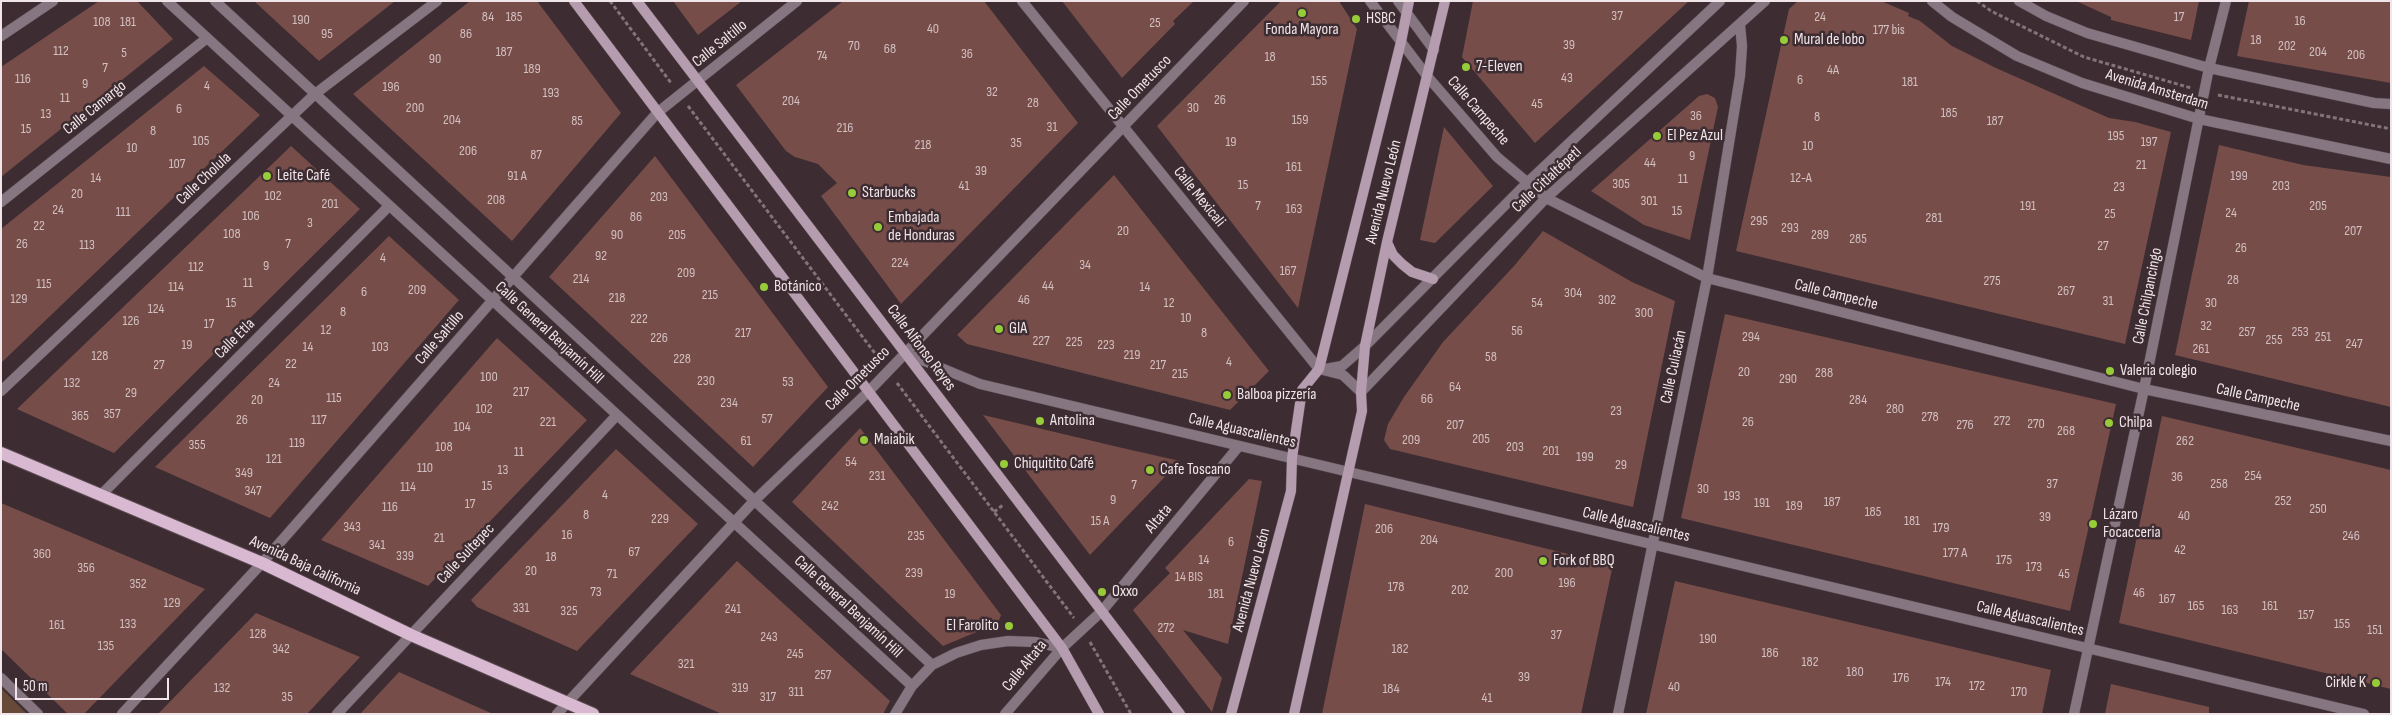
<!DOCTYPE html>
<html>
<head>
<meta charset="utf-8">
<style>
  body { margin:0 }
  #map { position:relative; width:2392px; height:715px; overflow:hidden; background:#3d2d32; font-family:"Sofia Sans Condensed",sans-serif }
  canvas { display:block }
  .frame { position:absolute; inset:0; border:2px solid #f0e5e8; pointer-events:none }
  .scale { position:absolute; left:15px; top:678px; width:154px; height:22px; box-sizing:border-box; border:2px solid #f0e5e8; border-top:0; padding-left:6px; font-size:15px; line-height:18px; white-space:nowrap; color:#f0e5e8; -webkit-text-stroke:4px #3d2d32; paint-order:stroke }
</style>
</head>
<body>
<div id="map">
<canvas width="2392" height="715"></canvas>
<div class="frame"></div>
<div class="scale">50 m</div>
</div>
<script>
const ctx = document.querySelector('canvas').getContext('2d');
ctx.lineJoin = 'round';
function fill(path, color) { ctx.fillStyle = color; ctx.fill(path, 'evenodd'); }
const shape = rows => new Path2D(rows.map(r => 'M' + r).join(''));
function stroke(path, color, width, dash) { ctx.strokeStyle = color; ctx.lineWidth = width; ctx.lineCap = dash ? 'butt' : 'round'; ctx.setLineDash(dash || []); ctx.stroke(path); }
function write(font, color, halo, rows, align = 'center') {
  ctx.font = font + ' "Sofia Sans Condensed",sans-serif'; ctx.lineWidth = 5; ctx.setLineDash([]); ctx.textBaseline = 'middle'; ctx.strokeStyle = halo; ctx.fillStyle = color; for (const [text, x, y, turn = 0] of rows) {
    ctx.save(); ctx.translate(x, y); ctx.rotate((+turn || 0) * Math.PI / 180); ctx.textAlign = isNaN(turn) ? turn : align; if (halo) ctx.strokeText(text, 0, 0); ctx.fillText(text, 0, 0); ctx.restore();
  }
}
const green = shape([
  [1,688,27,714,1,714]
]);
const building = shape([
  [99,1,137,1,173,39,1,177,1,67],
  [254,1,395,1,319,61],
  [470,1,537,1,621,113,512,241,353,94],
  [673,1,742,1,698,35],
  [843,1,984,1,1078,123,901,304,821,196,837,183,818,164,795,157,786,151,736,85],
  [1062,1,1194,1,1173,21,1175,24,1122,78],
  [1281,1,1339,1,1357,29,1298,308,1157,126],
  [1473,1,1689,1,1535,143,1462,57],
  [1798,1,1881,1,1909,13,1908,16,1920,21,1952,46,1996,68,2109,118,2135,122,2171,132,2125,344,1736,251,1789,9],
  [2076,1,2199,1,2191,40,2111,20,2111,17],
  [2249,1,2391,1,2391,83,2237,56],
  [204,66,260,115,1,363,1,229],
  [1707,94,1715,98,1718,107,1690,240,1644,225,1591,191,1699,96],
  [1444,127,1493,186,1435,243,1420,240],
  [2219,145,2303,165,2391,177,2391,407,2175,355],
  [291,146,360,209,114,453,17,409],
  [655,156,828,387,753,467,549,277],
  [1114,175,1269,371,1230,410,967,344,957,335],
  [1543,231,1632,282,1675,301,1633,507,1390,449,1384,440,1388,424,1404,397,1443,342,1514,266],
  [389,236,459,300,270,518,155,467],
  [1725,314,2116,404,2070,611,1681,518],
  [497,338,587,420,428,586,321,540],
  [983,415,1118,447,1180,461,1090,555],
  [2162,416,2391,470,2391,689,2119,623],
  [860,428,1001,615,998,623,943,646,792,502],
  [616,449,698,524,577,651,477,607,471,600],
  [1249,479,1262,481,1228,644,1183,630,1222,678,1212,712,1133,610,1170,573,1165,568],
  [1,503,205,589,84,714,68,714,1,649],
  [1365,504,1613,565,1581,714,1322,714],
  [737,561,890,701,883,714,722,714,630,674],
  [1675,581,2051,670,2042,714,1646,714],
  [256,613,360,657,307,714,158,714],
  [399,672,448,694,493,714,360,714],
  [2111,684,2209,707,2209,714,2105,714]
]);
const path = shape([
  [610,1,671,83],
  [1977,1,1991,11,2084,57,2191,88],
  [2218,95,2391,129],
  [688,106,880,360],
  [897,383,1074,618],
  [994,512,1003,505],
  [1090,642,1131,714]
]);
const street = shape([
  [167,1,912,686],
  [215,1,932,665],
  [1022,1,1319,369],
  [1370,1,1427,76,1497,157,1546,198,1707,278,2144,389,2391,441],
  [1398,1,1434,50],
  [1932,1,1952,17,2017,56,2082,83,2199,119,2391,159],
  [2019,1,2046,16,2087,33,2209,68,2374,103,2391,104],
  [1,36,53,1],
  [1,202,207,38],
  [905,353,980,384,2364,714],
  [1319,369,1343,375,1361,392,1546,198,1765,1],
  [1325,369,1342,366,1365,346,1527,183,1720,1],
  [1,391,315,94,437,1],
  [102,494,389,206],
  [1,678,38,714],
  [122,714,262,563,657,113,797,1],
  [337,714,617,415],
  [557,714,754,501,869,391,1244,1],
  [895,714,912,686,932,665,956,653,981,645,1008,641,1035,642,1062,648],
  [1005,714,1062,648,1102,611,1239,446],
  [1618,714,1707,278,1740,76,1742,46,1740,25],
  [2074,714,2144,389,2209,68,2226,1]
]);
const secondary = shape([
  [574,1,1062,648,1099,714],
  [637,1,1180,714],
  [1387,242,1393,255,1402,264,1412,272,1433,279],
  [1231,714,1291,491,1292,458,1302,390,1319,369,1401,42,1409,1],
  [1294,714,1362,411,1361,392,1365,346,1387,242,1445,1]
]);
const primary = shape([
  [1,453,262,563,411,635,593,714]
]);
const markers = [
  [1302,13,5,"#97cc39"],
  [1356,19,5,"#97cc39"],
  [1784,40,5,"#97cc39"],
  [1466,67,5,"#97cc39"],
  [1657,136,5,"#97cc39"],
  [267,176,5,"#97cc39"],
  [852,193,5,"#97cc39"],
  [878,227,5,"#97cc39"],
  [764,287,5,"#97cc39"],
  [999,329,5,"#97cc39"],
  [2110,371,5,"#97cc39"],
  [1227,395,5,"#97cc39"],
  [1040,421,5,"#97cc39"],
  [2109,423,5,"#97cc39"],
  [864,440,5,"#97cc39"],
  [1004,464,5,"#97cc39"],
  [1150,470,5,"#97cc39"],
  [2093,524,5,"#97cc39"],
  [1543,561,5,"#97cc39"],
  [1102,592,5,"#97cc39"],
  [1009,626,5,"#97cc39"],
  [2376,683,5,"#97cc39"]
];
const numberNames = [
  ["37",1617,16],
  ["84",488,17],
  ["185",514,17],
  ["24",1820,17],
  ["17",2179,17],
  ["190",301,20],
  ["16",2300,21],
  ["108",102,22],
  ["181",128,22],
  ["25",1155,23],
  ["40",933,29],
  ["177 bis",1889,30],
  ["95",327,34],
  ["86",466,34],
  ["18",2256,40],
  ["39",1569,45],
  ["70",854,46],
  ["202",2287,46],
  ["68",890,49],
  ["112",61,51],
  ["187",504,52],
  ["204",2318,52],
  ["5",124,53],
  ["36",967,54],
  ["206",2356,55],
  ["74",822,56],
  ["18",1270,57],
  ["90",435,59],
  ["7",105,68],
  ["189",532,69],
  ["4A",1833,70],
  ["43",1567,78],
  ["116",23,79],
  ["6",1800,80],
  ["155",1319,81],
  ["181",1910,82],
  ["9",85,84],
  ["4",207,86],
  ["196",391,87],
  ["32",992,92],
  ["193",551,93],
  ["11",65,98],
  ["26",1220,100],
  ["204",791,101],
  ["28",1033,103],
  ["45",1537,104],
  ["200",415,108],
  ["30",1193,108],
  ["6",179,109],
  ["185",1949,113],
  ["13",46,114],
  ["36",1696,116],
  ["8",1817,117],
  ["204",452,120],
  ["159",1300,120],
  ["85",577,121],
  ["187",1995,121],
  ["31",1052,127],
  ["216",845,128],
  ["15",26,129],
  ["8",153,131],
  ["195",2116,136],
  ["105",201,141],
  ["19",1231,142],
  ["197",2149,142],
  ["35",1016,143],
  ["218",923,145],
  ["10",1808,146],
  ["10",132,148],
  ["206",468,151],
  ["87",536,155],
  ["9",1692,156],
  ["44",1650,163],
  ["107",177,164],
  ["21",2141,165],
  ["161",1294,167],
  ["39",981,171],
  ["91 A",517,176],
  ["199",2239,176],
  ["14",96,178],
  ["12-A",1801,178],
  ["11",1683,179],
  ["305",1621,184],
  ["15",1243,185],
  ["41",964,186],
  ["203",2281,186],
  ["23",2119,187],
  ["20",77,194],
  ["102",273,196],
  ["203",659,197],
  ["208",496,200],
  ["301",1649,201],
  ["201",330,204],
  ["7",1258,206],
  ["191",2028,206],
  ["205",2318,206],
  ["163",1294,209],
  ["24",58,210],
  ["15",1677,211],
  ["111",123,212],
  ["24",2231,213],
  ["25",2110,214],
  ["106",251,216],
  ["86",636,217],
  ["281",1934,218],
  ["295",1759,221],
  ["3",310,223],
  ["22",39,226],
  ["293",1790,228],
  ["20",1123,231],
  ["207",2353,231],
  ["108",232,234],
  ["90",617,235],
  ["205",677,235],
  ["289",1820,235],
  ["285",1858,239],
  ["26",22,244],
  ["7",288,244],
  ["113",87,245],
  ["27",2103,246],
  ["26",2241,248],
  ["92",601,256],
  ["4",383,258],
  ["224",900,263],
  ["34",1085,265],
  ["9",266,266],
  ["112",196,267],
  ["167",1288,271],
  ["209",686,273],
  ["214",581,279],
  ["28",2233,280],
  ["275",1992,281],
  ["11",248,283],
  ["115",44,284],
  ["44",1048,286],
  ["114",176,287],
  ["14",1145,287],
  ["209",417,290],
  ["267",2066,291],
  ["6",364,292],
  ["304",1573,293],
  ["215",710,295],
  ["218",617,298],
  ["129",19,299],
  ["46",1024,300],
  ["302",1607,300],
  ["31",2108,301],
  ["15",231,303],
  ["12",1169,303],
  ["54",1537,303],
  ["30",2211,303],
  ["124",156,309],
  ["8",343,312],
  ["300",1644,313],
  ["10",1186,318],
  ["222",639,319],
  ["126",131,321],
  ["17",209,324],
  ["32",2206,326],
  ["12",326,330],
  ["56",1517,331],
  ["257",2247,332],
  ["253",2300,332],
  ["217",743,333],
  ["8",1204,333],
  ["294",1751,337],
  ["251",2323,337],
  ["226",659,338],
  ["255",2274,340],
  ["227",1041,341],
  ["225",1074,342],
  ["247",2354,344],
  ["19",187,345],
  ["223",1106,345],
  ["14",308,347],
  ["103",380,347],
  ["261",2201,349],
  ["219",1132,355],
  ["128",100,356],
  ["58",1491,357],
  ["228",682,359],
  ["4",1229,362],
  ["22",291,364],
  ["27",159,365],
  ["217",1158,365],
  ["20",1744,372],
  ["288",1824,373],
  ["215",1180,374],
  ["100",489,377],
  ["290",1788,379],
  ["230",706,381],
  ["53",788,382],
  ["132",72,383],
  ["24",274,383],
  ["64",1455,387],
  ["217",521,392],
  ["29",131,393],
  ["115",334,398],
  ["66",1427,399],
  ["20",257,400],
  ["284",1858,400],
  ["234",729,403],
  ["102",484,409],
  ["280",1895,409],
  ["23",1616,411],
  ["357",112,414],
  ["365",80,416],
  ["278",1930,417],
  ["57",767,419],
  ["26",242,420],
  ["117",319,420],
  ["272",2002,421],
  ["221",548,422],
  ["26",1748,422],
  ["270",2036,424],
  ["207",1455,425],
  ["276",1965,425],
  ["104",462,427],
  ["268",2066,431],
  ["205",1481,439],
  ["209",1411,440],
  ["61",746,441],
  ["262",2185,441],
  ["119",297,443],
  ["355",197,445],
  ["108",444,447],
  ["203",1515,447],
  ["201",1551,451],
  ["11",519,452],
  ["199",1585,457],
  ["121",274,459],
  ["54",851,462],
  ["29",1621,465],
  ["110",425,468],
  ["13",503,470],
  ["349",244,473],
  ["231",877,476],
  ["254",2253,476],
  ["36",2177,477],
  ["37",2052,484],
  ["258",2219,484],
  ["7",1134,485],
  ["15",487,486],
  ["114",408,487],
  ["30",1703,489],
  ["347",253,491],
  ["4",605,495],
  ["193",1732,496],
  ["9",1113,500],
  ["252",2283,501],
  ["187",1832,502],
  ["191",1762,503],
  ["17",470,504],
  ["242",830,506],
  ["189",1794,506],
  ["116",390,507],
  ["250",2318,509],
  ["185",1873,512],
  ["8",586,515],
  ["40",2184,516],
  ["39",2045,517],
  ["229",660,519],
  ["15 A",1100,521],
  ["181",1912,521],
  ["343",352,527],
  ["179",1941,528],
  ["206",1384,529],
  ["16",567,535],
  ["235",916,536],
  ["246",2351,536],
  ["21",439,538],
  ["204",1429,540],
  ["6",1231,542],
  ["341",377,545],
  ["42",2180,550],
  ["67",634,552],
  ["177 A",1955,553],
  ["360",42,554],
  ["339",405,556],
  ["18",551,557],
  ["14",1204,560],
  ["175",2004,560],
  ["173",2034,567],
  ["356",86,568],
  ["20",531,571],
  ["239",914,573],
  ["200",1504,573],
  ["71",612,574],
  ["45",2064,574],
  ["14 BIS",1189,577],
  ["196",1567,583],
  ["352",138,584],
  ["178",1396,587],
  ["202",1460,590],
  ["73",596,592],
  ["46",2139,593],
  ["19",950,594],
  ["181",1216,594],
  ["167",2167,599],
  ["129",172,603],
  ["165",2196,606],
  ["161",2270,606],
  ["331",521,608],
  ["241",733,609],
  ["163",2230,610],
  ["325",569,611],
  ["157",2306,615],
  ["133",128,624],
  ["155",2342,624],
  ["161",57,625],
  ["272",1166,628],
  ["151",2375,630],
  ["128",258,634],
  ["37",1556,635],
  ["243",769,637],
  ["190",1708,639],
  ["135",106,646],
  ["342",281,649],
  ["182",1400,649],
  ["186",1770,653],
  ["245",795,654],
  ["182",1810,662],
  ["321",686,664],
  ["180",1855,672],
  ["257",823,675],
  ["39",1524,677],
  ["176",1901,678],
  ["174",1943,682],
  ["172",1977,686],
  ["40",1674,687],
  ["132",222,688],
  ["319",740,688],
  ["184",1391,689],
  ["311",796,692],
  ["170",2019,692],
  ["35",287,697],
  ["317",768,697],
  ["41",1487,698]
];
const poiNames = [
  ["HSBC",1366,19],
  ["Fonda Mayora",1302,30,"center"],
  ["Mural de lobo",1794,40],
  ["7-Eleven",1476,67],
  ["El Pez Azul",1667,136],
  ["Leite Café",277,176],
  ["Starbucks",862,193],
  ["Embajada",888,218],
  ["de Honduras",888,236],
  ["Botánico",774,287],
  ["GIA",1009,329],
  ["Valeria colegio",2120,371],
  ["Balboa pizzería",1237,395],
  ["Antolina",1050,421],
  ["Chilpa",2119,423],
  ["Maiabik",874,440],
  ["Chiquitito Café",1014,464],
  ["Cafe Toscano",1160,470],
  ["Lázaro",2103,515],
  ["Focacceria",2103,533],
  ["Fork of BBQ",1553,561],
  ["Oxxo",1112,592],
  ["El Farolito",999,626,"right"],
  ["Cirkle K",2366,683,"right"]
];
const streetNames = [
  ["Calle Saltillo",720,44,-39],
  ["Calle Ometusco",1140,88,-46],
  ["Avenida Amsterdam",2157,90,17],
  ["Calle Camargo",95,108,-39],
  ["Calle Campeche",1478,111,49],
  ["Calle Cholula",204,179,-43],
  ["Calle Citlaltépetl",1547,180,-43],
  ["Avenida Nuevo León",1384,192,-76],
  ["Calle Mexicali",1199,197,51],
  ["Calle Campeche",1836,295,14],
  ["Calle Chilpancingo",2148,296,-79],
  ["Calle General Benjamín Hill",549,333,43],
  ["Calle Saltillo",440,338,-49],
  ["Calle Etla",235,339,-45],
  ["Calle Alfonso Reyes",921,348,53],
  ["Calle Culiacán",1674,367,-78],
  ["Calle Ometusco",858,379,-45],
  ["Calle Campeche",2258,398,12],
  ["Calle Aguascalientes",1242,431,13],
  ["Altata",1159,519,-50],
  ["Calle Aguascalientes",1636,525,13],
  ["Calle Sultepec",466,554,-47],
  ["Avenida Baja California",305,566,25],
  ["Avenida Nuevo León",1252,580,-75],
  ["Calle General Benjamín Hill",848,607,43],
  ["Calle Aguascalientes",2030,619,13],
  ["Calle Altata",1025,666,-51]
];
fill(green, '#674938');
fill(building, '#774d49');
stroke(street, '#5a4a4f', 11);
stroke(secondary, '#5a4a4f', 11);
stroke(primary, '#5a4a4f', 14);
stroke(path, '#827478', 3, [4, 2.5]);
stroke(street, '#857682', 10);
stroke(secondary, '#b59caf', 10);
stroke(primary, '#d9b9d2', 12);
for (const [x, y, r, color] of markers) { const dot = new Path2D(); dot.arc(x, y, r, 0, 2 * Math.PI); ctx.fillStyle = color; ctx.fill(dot); stroke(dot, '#3d2d32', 2); }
write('14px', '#d2bfc0', null, numberNames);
write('16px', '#f0e5e8', '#3d2d32', poiNames, 'left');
write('16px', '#f0e5e8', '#3d2d32', streetNames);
</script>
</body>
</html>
